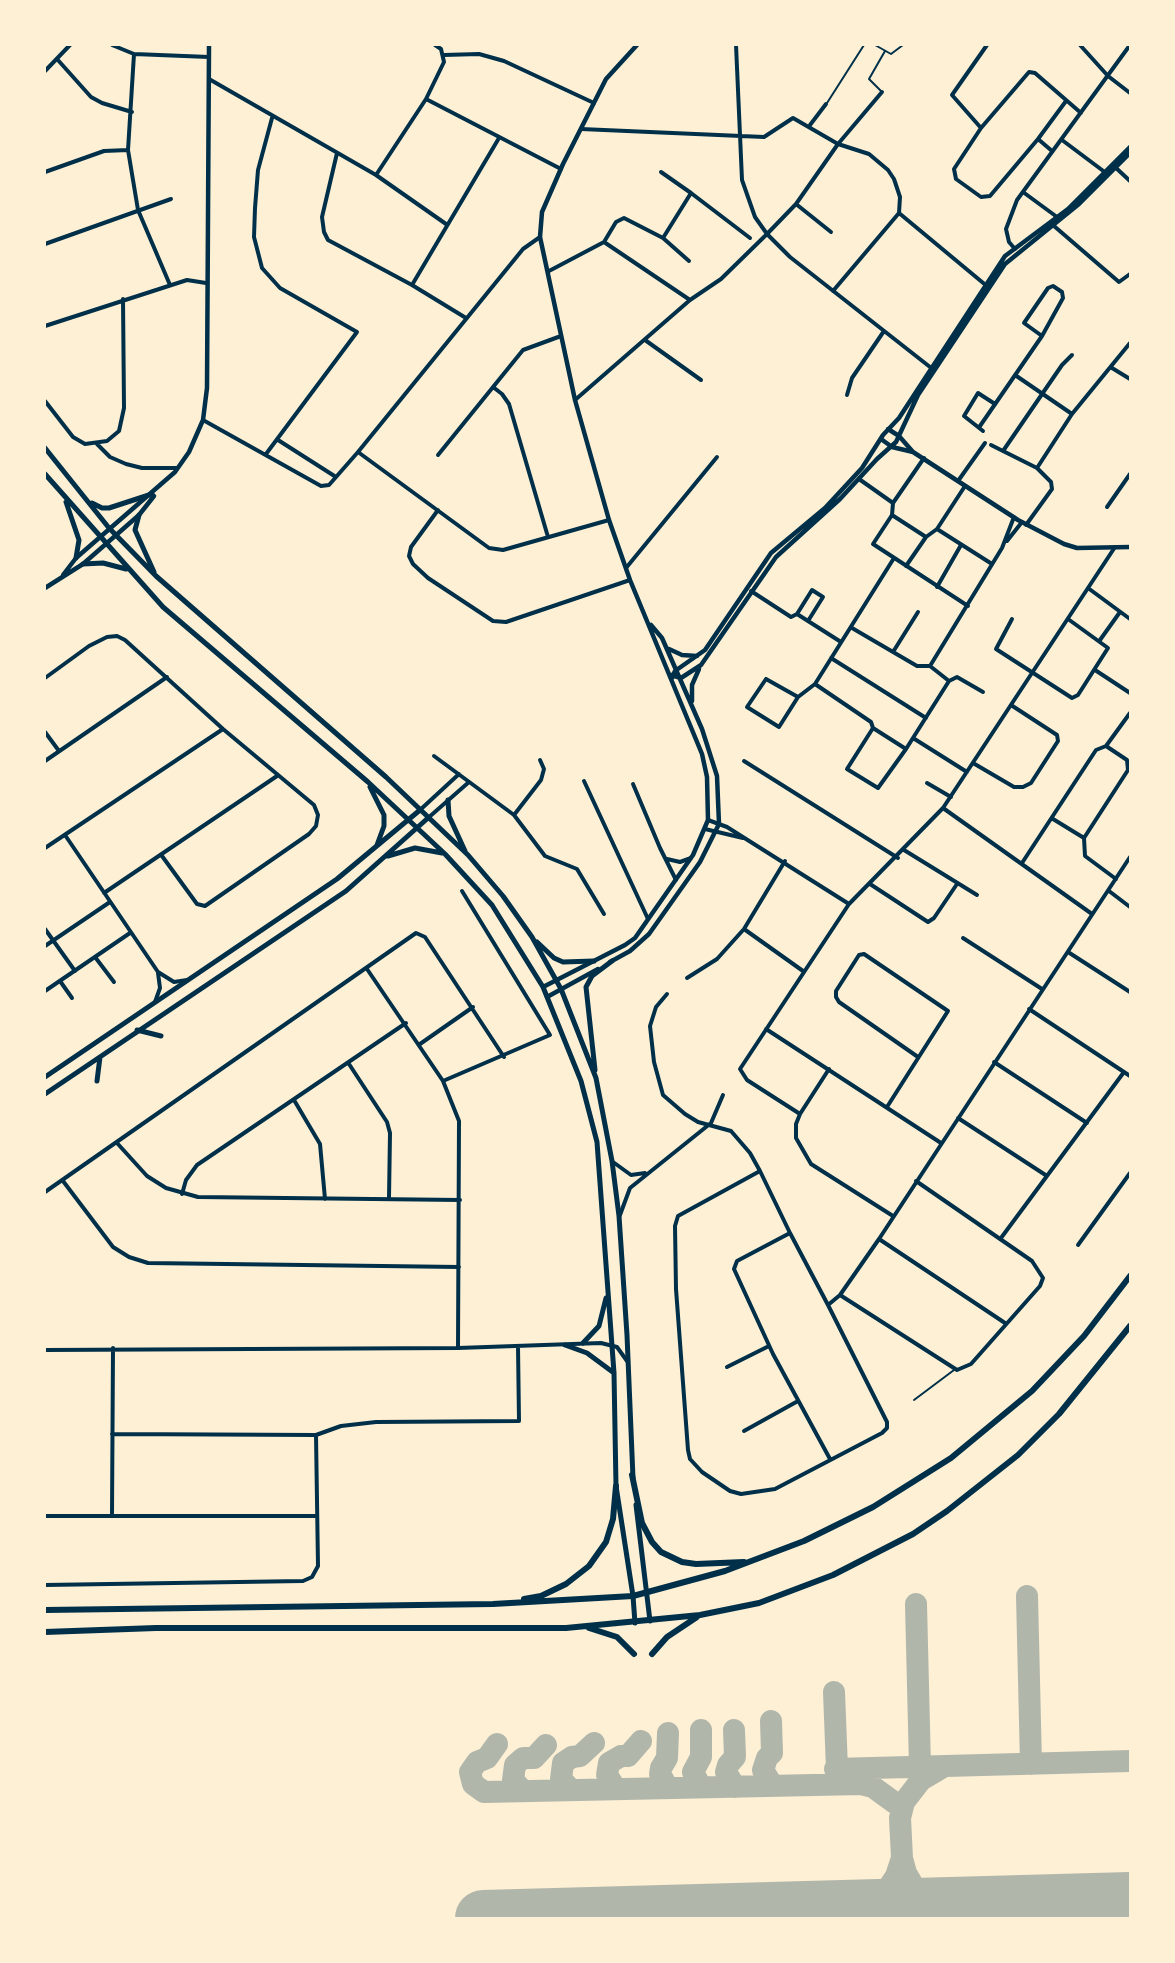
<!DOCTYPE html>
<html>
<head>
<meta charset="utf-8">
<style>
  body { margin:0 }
  #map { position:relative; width:1175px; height:1963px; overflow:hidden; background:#fdf0d5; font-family:"Open Sans",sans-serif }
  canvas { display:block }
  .frame { position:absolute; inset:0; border:46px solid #fdf0d5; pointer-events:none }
</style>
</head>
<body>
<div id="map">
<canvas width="1175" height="1963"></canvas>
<div class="frame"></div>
</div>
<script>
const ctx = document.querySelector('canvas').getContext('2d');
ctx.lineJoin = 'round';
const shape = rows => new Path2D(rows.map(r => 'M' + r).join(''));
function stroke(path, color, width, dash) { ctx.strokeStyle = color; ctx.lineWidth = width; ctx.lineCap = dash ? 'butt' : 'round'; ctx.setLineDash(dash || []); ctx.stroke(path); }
const taxiway = shape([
  [1027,1596,1031,1764],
  [916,1604,920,1767],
  [834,1692,837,1769],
  [771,1721,772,1753,767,1758,763,1770,773,1786],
  [701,1730,701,1757,693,1772,701,1787],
  [734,1730,735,1757,728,1765,726,1772,735,1787],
  [668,1733,667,1758,661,1768,660,1774,668,1788],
  [497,1744,487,1758,477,1762,470,1772,473,1784,484,1792,861,1784,873,1787,895,1803],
  [835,1769,1130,1761],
  [619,1789,614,1786,607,1775,609,1763,621,1756,628,1756,641,1741],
  [571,1790,561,1779,563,1763,572,1757,580,1756,594,1743],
  [523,1791,513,1780,515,1765,523,1758,534,1758,546,1745],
  [902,1858,906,1873,913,1885,929,1899,944,1905],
  [860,1907,887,1890,896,1876,902,1858,900,1818,904,1802,921,1780,943,1767],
  [562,1916,568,1918],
  [642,1918,653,1912]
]);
const runway = shape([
  [483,1918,1130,1900]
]);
const service = shape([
  [875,45,891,54,903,45],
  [882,92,869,79,885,51],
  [827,103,864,45],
  [914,1400,954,1370]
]);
const minor = shape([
  [112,45,134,54,209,57],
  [736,45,742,180,755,217,767,234,790,257,930,367],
  [1080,45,1108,76,1130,93],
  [134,54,128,150,138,210,170,285],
  [444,55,479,54,504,61,594,103],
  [57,59,91,97,102,103,132,112],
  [45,71,70,45],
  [209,79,376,175,446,224],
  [426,99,561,169],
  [1066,101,1038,139,990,196,981,197,956,179,954,169,981,128,1029,72,1035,73,1081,113],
  [810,125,826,104],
  [981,128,952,95,987,45],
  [581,129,764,137,793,118,838,144,869,154,888,170,894,179,900,197,899,213,833,291],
  [1038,139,1052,151],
  [1062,140,1106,173],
  [337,153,322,217,324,232,328,240,412,285,466,318],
  [1115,167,1130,181],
  [45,172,104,151,128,150],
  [661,172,691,193],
  [376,175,426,99,444,62,441,49,435,45],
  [1023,192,1057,217],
  [796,204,831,232],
  [899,213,988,287],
  [1054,226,1119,282,1130,274],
  [663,238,689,261],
  [604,242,616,222,624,218,663,238,691,193,750,238],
  [45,244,171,199],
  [1015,249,1009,242,1006,229,1017,200,1130,45],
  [549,271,604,242,690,300],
  [412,285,499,138],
  [45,326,187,280,206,283],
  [645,340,701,380],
  [1112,368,1130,379],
  [1015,375,1072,414],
  [493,387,502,394,509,404,548,537],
  [847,395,852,378,884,331],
  [575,400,690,300,721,279,767,234,796,204,838,144,882,92],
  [45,401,73,437,85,444,107,441,119,431,124,408,123,299],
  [203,420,321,486,329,485,358,452,523,249,540,237],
  [980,426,1042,336,1063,298,1062,292,1053,286,1048,288,1024,323,1042,336],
  [983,431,964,416,978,393,995,404],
  [278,440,336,477],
  [97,444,110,457,126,464,142,468,177,468],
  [991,445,1037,468,1051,482,1052,489,1026,525],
  [1003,451,1062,365,1072,355],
  [358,452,489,548,503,550,609,520],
  [266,454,357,332,280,288,262,268,254,237,255,208,258,170,272,118],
  [438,455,523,350,561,336],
  [924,458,893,503,892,515,873,544,968,606],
  [1037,468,1072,414,1130,343],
  [859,479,893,503],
  [958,481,985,443],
  [1107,507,1130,474],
  [438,510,411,547,409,556,413,564,428,578,493,621,506,622,630,580],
  [892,515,926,537,906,566],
  [937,529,965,486],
  [926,537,937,529,992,564],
  [1007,541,1022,522],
  [626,568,717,457],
  [937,587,961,545],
  [1088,588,1130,619],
  [751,591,791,617,797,614],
  [1012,619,996,649,1072,698,1078,695,1108,648,1068,619],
  [808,621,823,597,812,590,797,614,841,642],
  [852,628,917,666,930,666],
  [1100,640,1120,612],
  [893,652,918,612],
  [831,658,926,718],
  [930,666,1002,548,1014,517],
  [930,666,949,681,957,677,983,692],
  [1095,670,1130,693],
  [45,678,89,646,107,637,117,636,125,640,223,729,314,805,318,815,316,826,309,834,205,906,197,904,162,856],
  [766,679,798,697,779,727,747,707,766,679],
  [815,684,894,558],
  [798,697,815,684,871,722,873,728,906,749,878,788,847,769,873,728],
  [45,732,59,751],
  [913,738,967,772],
  [906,749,949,681],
  [434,756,514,815,545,856,577,869,604,914],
  [45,761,167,677],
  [744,761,898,858],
  [973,763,1014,787,1023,787,1031,783,1058,741,1057,735,1011,705],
  [584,781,648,919],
  [927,783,951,797],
  [633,784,660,848,676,880],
  [943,808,1092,914],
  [420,810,459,774],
  [514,815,541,780,544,769,540,760],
  [428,818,469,782],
  [1053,819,1084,838,1128,770,1127,760,1106,746,1130,713],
  [708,820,727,827,849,904],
  [705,829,743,838],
  [65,835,158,972,174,982,187,980],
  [1084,838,1085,856,1116,879],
  [45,848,223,729],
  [904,850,977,895],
  [667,859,680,862,691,858],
  [1022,863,1096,750,1106,746],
  [870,884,928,922,934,918,957,884],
  [1109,891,1130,907],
  [104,893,277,776],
  [45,929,75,971],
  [744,929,803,971],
  [963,938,1042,989],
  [45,946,110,902],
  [1068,952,1130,992],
  [95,957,114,982],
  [367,969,443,1081,459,1121,458,1348],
  [687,978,717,959,744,929,785,861],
  [60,981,72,998],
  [45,991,130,933],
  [667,994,656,1007,650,1026,654,1062,663,1095,685,1114,698,1122,731,1131,750,1153,760,1171,790,1233,828,1305,887,1422,887,1428,882,1433,775,1489,741,1494,730,1491,702,1472,690,1459,688,1450,676,1289,675,1226,678,1216,760,1171],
  [155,1002,160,988,158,973],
  [1029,1009,1130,1076],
  [766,1029,941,1143],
  [420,1044,473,1007],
  [994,1062,1087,1123],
  [349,1064,387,1122,390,1133,389,1198],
  [443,1081,550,1035,462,891],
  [294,1100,320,1144,325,1199],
  [887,1107,948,1011,864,954,859,955,836,991,836,997,839,1002,918,1057],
  [800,1114,829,1069],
  [958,1118,1047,1176],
  [117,1143,147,1176,166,1188,198,1197,460,1200],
  [613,1162,631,1175,645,1173],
  [63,1181,113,1247,129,1257,148,1263,459,1267],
  [45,1192,416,933,425,937,504,1057],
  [182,1194,186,1180,197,1165,406,1023],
  [620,1215,630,1188,711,1123,723,1095],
  [893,1216,811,1164,796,1138,796,1124,800,1114,747,1080,740,1069,849,904,943,808,1115,547],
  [790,1233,737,1261,734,1269,773,1354,830,1459],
  [1001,1238,1124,1072],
  [879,1239,1005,1323],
  [1078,1245,1130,1173],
  [840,1295,957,1370,971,1364,1040,1286,1043,1278,1032,1261,916,1181],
  [828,1305,840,1295,879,1239,1130,857],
  [45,1350,458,1348,601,1343,617,1347,627,1361],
  [727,1367,769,1346],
  [744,1431,798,1401],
  [112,1434,316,1435,341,1426,376,1422,519,1421,518,1346],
  [112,1514,113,1348],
  [45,1516,316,1516],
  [45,1585,303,1581,312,1577,318,1566,316,1435]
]);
const tertiary = shape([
  [888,429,899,436,913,452],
  [881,439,892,447,913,452,1018,520,1064,544,1077,548,1130,547],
  [63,575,76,558,175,472,189,452,203,420,207,388,209,45],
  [45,588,83,564,139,515,154,496],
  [669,649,682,655,697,656],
  [671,675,681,678,701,665,776,557,840,499,877,459,896,442,918,395,1005,264,1079,204,1130,153],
  [672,678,675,671,705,650,771,553,825,508,862,468,883,435,899,418,1005,256,1068,209,1130,147],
  [692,701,692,685,699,669],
  [610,962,630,951,649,934,700,862,719,824,717,776,702,729,662,638,651,625],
  [543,987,625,945,635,938,693,855,708,820,707,777,702,754,630,580,609,520,575,400,540,237,542,212,563,164,606,79,637,45],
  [547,997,598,969]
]);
const secondary = shape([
  [45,448,109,528,156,576,386,777,468,855,503,896,532,937,561,989,596,1078,612,1161,619,1216,627,1335,633,1478],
  [45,474,163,607,368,782,445,854,492,905,543,987,581,1081,597,1142,614,1373,616,1486,633,1596,635,1623],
  [66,502,79,540,76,558],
  [92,503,102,508,109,508,152,494],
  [139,515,135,530,154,572],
  [83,564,103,563,126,569],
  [370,787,384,815,384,826,377,845],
  [448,800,449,816,465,851],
  [388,856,415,848,442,853],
  [537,942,554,958,563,962,594,961],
  [137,1030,161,1036],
  [595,1070,586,987,592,976,612,961],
  [45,1077,337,879,420,810],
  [97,1081,100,1057],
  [45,1094,346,891,428,818],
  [583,1343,599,1326,606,1298],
  [565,1345,587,1353,614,1373],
  [636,1505,650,1621]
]);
const primary = shape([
  [632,1475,642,1523,652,1542,661,1552,682,1562,696,1564,744,1562],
  [524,1599,541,1596,566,1584,589,1566,606,1542,613,1519,616,1486],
  [45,1610,493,1604,633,1596,725,1571,804,1541,873,1507,951,1458,1032,1391,1084,1336,1130,1276],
  [589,1628,617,1637,634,1654],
  [45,1632,156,1628,566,1628,700,1615,759,1603,833,1575,913,1534,947,1511,1018,1455,1059,1414,1130,1326],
  [652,1654,667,1637,697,1617]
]);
stroke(taxiway, '#b1b6ab', 22);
stroke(runway, '#b1b6ab', 56);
stroke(service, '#003049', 2);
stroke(minor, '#003049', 4);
stroke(tertiary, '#003049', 4.5);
stroke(secondary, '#003049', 5);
stroke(primary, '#003049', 6);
</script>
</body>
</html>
